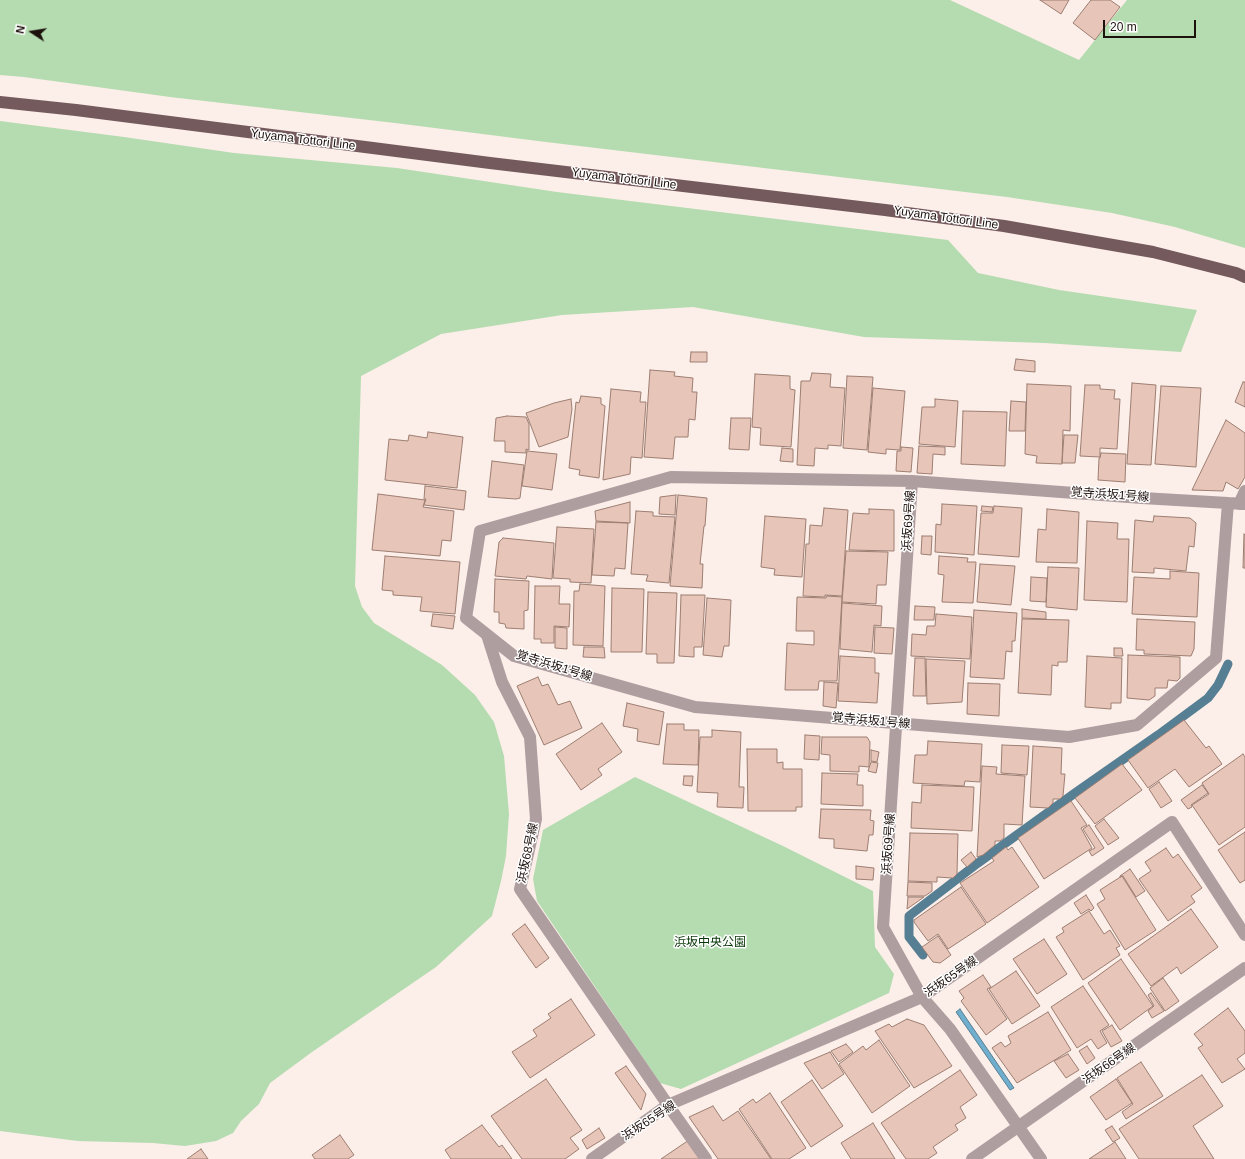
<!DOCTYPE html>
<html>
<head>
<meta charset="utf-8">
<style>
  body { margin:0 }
  #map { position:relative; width:1245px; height:1159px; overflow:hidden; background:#fceee8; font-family:Arial,sans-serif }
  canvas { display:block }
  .north { position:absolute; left:12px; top:12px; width:40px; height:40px; -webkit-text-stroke:3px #fff; paint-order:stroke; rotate:282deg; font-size:11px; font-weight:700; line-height:16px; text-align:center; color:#1d110d }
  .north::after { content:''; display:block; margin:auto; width:14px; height:18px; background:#1d110d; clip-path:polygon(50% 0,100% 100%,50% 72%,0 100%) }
  .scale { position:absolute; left:1103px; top:20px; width:93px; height:18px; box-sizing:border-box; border:2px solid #1d110d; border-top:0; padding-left:5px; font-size:12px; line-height:14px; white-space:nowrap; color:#1d110d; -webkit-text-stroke:3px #fff; paint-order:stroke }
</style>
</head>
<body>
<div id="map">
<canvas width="1245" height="1159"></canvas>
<div class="north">N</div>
<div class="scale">20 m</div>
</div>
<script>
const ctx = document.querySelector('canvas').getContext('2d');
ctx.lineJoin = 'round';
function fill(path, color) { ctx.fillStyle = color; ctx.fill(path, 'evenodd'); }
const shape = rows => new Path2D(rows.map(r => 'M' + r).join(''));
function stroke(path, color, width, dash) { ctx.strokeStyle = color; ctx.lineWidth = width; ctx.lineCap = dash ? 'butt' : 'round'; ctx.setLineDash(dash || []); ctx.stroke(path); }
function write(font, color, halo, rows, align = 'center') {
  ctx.font = font + ' Arial,"Noto Sans JP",sans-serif'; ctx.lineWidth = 3; ctx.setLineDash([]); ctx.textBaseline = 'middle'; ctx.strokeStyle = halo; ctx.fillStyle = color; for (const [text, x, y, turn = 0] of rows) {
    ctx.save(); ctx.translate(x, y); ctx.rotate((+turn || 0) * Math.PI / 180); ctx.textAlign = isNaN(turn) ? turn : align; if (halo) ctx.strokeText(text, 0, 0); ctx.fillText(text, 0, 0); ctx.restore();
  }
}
const green = shape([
  [0,0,950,0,1079,60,1127,0,1245,0,1245,248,1175,227,1112,213,1007,197,546,142,395,123,170,97,24,77,0,75],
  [0,121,124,137,234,153,397,168,557,192,948,240,978,273,1059,290,1197,310,1181,352,1045,343,864,337,693,307,562,315,441,334,361,376,355,586,362,607,374,623,442,665,475,695,494,722,504,756,509,814,506,856,501,881,492,916,436,967,312,1052,270,1083,259,1104,241,1121,233,1133,216,1141,185,1146,153,1143,78,1141,0,1131],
  [635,777,783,846,873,891,875,947,894,974,889,993,681,1089,660,1083,537,901,533,879,543,830]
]);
const water = shape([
  [960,1009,1014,1088,1010,1090,956,1012,960,1009]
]);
const stream = shape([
  [923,955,909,937,909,916,978,863,1075,793,1158,735,1208,698,1218,685,1228,664]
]);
const building = shape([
  [1040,0,1069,0,1061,14,1040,0],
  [1091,0,1110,0,1120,7,1095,40,1073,23,1091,0],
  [691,352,707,352,707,362,690,362,691,352],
  [1016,359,1035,361,1035,372,1014,370,1016,359],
  [650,370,675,372,674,376,693,378,692,392,697,392,695,420,689,419,688,437,675,437,673,459,644,457,650,370],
  [812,373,831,374,830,387,845,388,841,446,828,445,828,449,815,448,814,466,797,465,801,381,810,381,812,373],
  [755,374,790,376,790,389,795,390,791,447,760,445,761,428,752,427,755,374],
  [847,376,873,377,867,450,843,448,847,376],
  [1243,382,1245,382,1245,407,1235,402,1243,382],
  [1132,383,1156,385,1151,465,1127,464,1132,383],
  [1027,384,1071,386,1070,431,1063,430,1062,464,1036,463,1037,456,1025,454,1027,384],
  [1085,385,1100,385,1100,389,1115,390,1114,399,1120,399,1117,449,1100,448,1100,457,1080,456,1085,385],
  [1161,386,1201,388,1196,467,1155,464,1161,386],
  [873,388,905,391,900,450,886,449,886,454,868,452,873,388],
  [611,389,641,392,640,402,646,402,642,458,631,457,630,474,603,480,611,389],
  [581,396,601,398,601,404,605,406,599,478,579,475,580,470,569,468,576,402,579,403,581,396],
  [571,399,572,409,568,437,539,447,526,413,554,403,571,399],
  [935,399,958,401,955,447,919,444,922,407,935,407,935,399],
  [1011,401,1026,402,1025,431,1009,431,1011,401],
  [963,411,1007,412,1005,466,961,464,963,411],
  [507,416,526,417,529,424,529,450,526,449,526,453,505,452,505,441,494,441,496,418,507,416],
  [731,418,751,418,749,450,729,449,731,418],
  [1226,420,1245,433,1245,477,1238,489,1226,482,1223,491,1192,490,1226,420],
  [428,432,463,437,457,488,385,480,389,439,408,441,409,435,427,438,428,432],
  [1064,435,1078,435,1075,463,1062,463,1064,435],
  [919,446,945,447,945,455,933,454,932,474,917,473,919,446],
  [901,447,913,448,911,472,896,471,897,451,901,451,901,447],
  [782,448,793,449,793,462,780,461,782,448],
  [527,451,557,454,552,490,522,486,527,451],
  [1101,453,1126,454,1125,482,1098,480,1099,458,1100,458,1101,453],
  [492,461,524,465,520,498,516,499,488,497,492,461],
  [425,486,466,491,464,510,424,505,426,499,424,499,425,486],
  [378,494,425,500,423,507,454,511,451,541,442,540,440,556,372,550,378,494],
  [676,495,675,515,659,514,660,497,676,495],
  [678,495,707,498,705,526,704,526,700,564,703,564,702,588,670,586,678,495],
  [630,502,630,523,596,521,595,511,630,502],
  [942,504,977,506,974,555,935,552,936,524,941,525,942,504],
  [982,506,993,507,992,512,981,511,982,506],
  [994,506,1022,508,1019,557,978,554,981,513,993,513,994,506],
  [824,508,848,510,842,596,825,595,825,597,803,596,806,544,809,544,810,525,822,526,824,508],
  [869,509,894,510,894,551,849,550,853,513,869,514,869,509],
  [1047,509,1079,512,1077,563,1036,562,1038,529,1046,530,1047,509],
  [636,511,653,512,653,516,675,517,669,583,646,581,648,575,631,574,636,511],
  [765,516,806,519,802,577,774,575,775,569,761,567,765,516],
  [1154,516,1190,518,1196,523,1194,547,1189,546,1186,571,1154,568,1154,573,1132,572,1135,520,1153,522,1154,516],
  [1087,521,1118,523,1117,539,1129,539,1127,602,1084,600,1087,521],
  [596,522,628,523,625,569,615,568,614,576,592,575,596,522],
  [557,527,594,529,591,583,570,582,570,579,553,578,557,527],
  [1244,534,1245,535,1245,568,1243,568,1244,534],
  [922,536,932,536,931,555,921,554,922,536],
  [503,538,554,543,552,579,527,576,526,579,495,576,499,542,503,538],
  [846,551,888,552,886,585,877,585,876,604,842,602,846,551],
  [385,556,460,562,455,614,420,611,422,597,393,595,393,591,382,590,385,556],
  [939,556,968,558,967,562,976,562,973,603,942,602,944,575,938,574,939,556],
  [980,564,1015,566,1011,605,977,602,980,564],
  [1048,567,1079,568,1077,610,1046,607,1048,567],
  [1170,571,1199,573,1197,617,1132,614,1134,577,1170,579,1170,571],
  [1031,577,1047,578,1046,602,1030,601,1031,577],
  [495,579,529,581,528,610,524,611,524,629,506,628,505,624,499,623,499,612,494,612,495,579],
  [580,584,605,586,603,646,573,645,574,591,579,591,580,584],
  [535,586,560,586,559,604,570,604,569,627,554,626,554,643,541,643,541,639,534,639,535,586],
  [612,588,644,589,642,652,611,652,612,588],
  [648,592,677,593,674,663,657,663,657,654,646,654,648,592],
  [681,595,705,595,702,647,694,647,694,657,679,656,681,595],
  [827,596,842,597,837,681,819,681,818,690,785,690,787,643,814,645,814,631,796,631,797,597,826,598,827,596],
  [707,598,731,600,729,646,724,646,722,657,703,655,707,598],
  [842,603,882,606,881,626,874,625,872,652,840,649,842,603],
  [915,606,935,607,934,620,914,620,915,606],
  [1022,609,1046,612,1046,619,1022,618,1022,609],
  [974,610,1017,613,1015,641,1012,641,1012,652,1006,651,1004,679,970,677,974,610],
  [433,614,455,616,453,629,431,626,433,614],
  [936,614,972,617,970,659,911,656,912,634,926,635,927,626,935,626,936,614],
  [1022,619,1069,620,1067,662,1058,662,1058,666,1052,665,1051,695,1018,693,1022,619],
  [1137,619,1195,622,1194,649,1191,656,1144,654,1144,650,1136,650,1137,619],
  [555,627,567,628,567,649,555,648,555,627],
  [875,627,894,628,892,654,874,653,875,627],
  [584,647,604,647,605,658,583,657,584,647],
  [1114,648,1122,648,1123,656,1114,656,1114,648],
  [1128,655,1180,657,1180,678,1177,681,1168,680,1167,688,1155,688,1155,696,1149,700,1127,698,1128,655],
  [840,656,875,658,875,673,879,673,877,703,838,701,840,656],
  [1087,656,1122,658,1121,703,1111,703,1111,709,1085,707,1087,656],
  [915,658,925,658,926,696,913,696,915,658],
  [926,659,965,661,962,702,927,704,926,659],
  [538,677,542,686,548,684,558,705,570,701,582,728,544,745,517,686,538,677],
  [824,682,838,683,836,708,823,706,824,682],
  [968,683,1000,684,999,716,967,714,968,683],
  [627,703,664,712,659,745,637,741,638,729,623,726,627,703],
  [1184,720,1206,748,1209,746,1222,764,1189,787,1175,769,1148,788,1128,760,1184,720],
  [602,723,622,752,598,769,602,775,581,790,556,754,602,723],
  [667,724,684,724,684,730,699,730,698,765,663,764,667,724],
  [712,730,741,732,739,787,744,787,743,808,717,807,718,793,697,792,700,737,712,737,712,730],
  [805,735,820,736,819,760,804,759,805,735],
  [822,737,867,737,870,742,869,767,859,766,859,772,830,771,830,755,821,754,822,737],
  [928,741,982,744,980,782,965,781,964,786,913,783,915,755,927,755,928,741],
  [1002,745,1029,746,1027,775,1001,773,1002,745],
  [1033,746,1062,748,1061,774,1065,774,1063,796,1060,799,1053,799,1053,803,1048,808,1030,807,1033,746],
  [747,749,777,749,777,763,783,762,783,769,802,769,802,807,796,807,796,811,748,811,747,749],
  [871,750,879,752,877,762,871,761,871,750],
  [1243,754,1245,757,1245,827,1219,845,1192,805,1209,794,1202,783,1243,754],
  [871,762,878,763,876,773,868,771,871,762],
  [1122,764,1142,790,1095,824,1075,798,1122,764],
  [982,766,997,767,996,774,1025,776,1022,825,1004,824,1004,838,1000,841,995,841,995,845,983,855,977,857,982,766],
  [822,773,858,774,857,785,863,785,863,806,821,804,822,773],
  [684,776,693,776,692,786,683,785,684,776],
  [1159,782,1172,801,1161,808,1149,789,1159,782],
  [922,785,974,787,972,831,911,828,912,802,921,803,922,785],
  [1202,785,1208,793,1191,805,1192,807,1188,809,1181,800,1202,785],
  [1071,801,1087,825,1081,828,1092,848,1044,879,1018,838,1071,801],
  [821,809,871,810,870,820,874,821,873,835,869,835,867,851,834,848,834,839,819,838,821,809],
  [1104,819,1119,838,1108,845,1095,826,1104,819],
  [1089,825,1104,848,1092,856,1089,851,1095,848,1083,829,1089,825],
  [1245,832,1245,880,1240,883,1218,850,1245,832],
  [910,833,958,834,957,874,953,878,937,877,937,882,908,881,910,833],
  [1006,847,1008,850,1012,847,1039,887,987,923,960,883,994,861,992,858,1006,847],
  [1166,848,1173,858,1178,854,1202,888,1191,896,1195,902,1168,921,1139,879,1151,871,1145,862,1166,848],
  [971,852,976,859,967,867,961,860,971,852],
  [856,866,874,868,873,880,856,879,856,866],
  [1130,869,1145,891,1136,897,1123,876,1120,877,1120,876,1130,869],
  [1122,876,1156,930,1125,950,1097,904,1105,899,1100,890,1122,876],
  [908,882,932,883,932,891,925,896,907,896,908,882],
  [961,887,986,924,948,949,938,934,928,941,914,922,914,920,961,887],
  [1086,895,1094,908,1091,911,1089,909,1081,914,1074,903,1086,895],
  [908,897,924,897,907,909,908,897],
  [1191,909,1218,947,1181,974,1177,967,1151,986,1128,954,1191,909],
  [1089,911,1104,934,1110,930,1120,946,1116,948,1120,955,1083,980,1056,937,1064,932,1062,928,1089,911],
  [525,924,549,958,536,968,512,934,525,924],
  [938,936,951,955,940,963,933,962,922,947,938,936],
  [1044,939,1067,974,1037,994,1013,959,1044,939],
  [1121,959,1153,1006,1120,1030,1088,983,1121,959],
  [1016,971,1040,1006,1012,1024,989,989,1016,971],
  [983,975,991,987,987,989,1007,1019,986,1035,961,1001,964,998,959,991,983,975],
  [1163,978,1179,1001,1165,1011,1150,988,1163,978],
  [1083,986,1109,1025,1100,1031,1107,1043,1098,1049,1091,1039,1077,1048,1051,1007,1083,986],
  [1151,993,1164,1011,1152,1018,1148,1011,1154,1006,1148,995,1151,993],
  [571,999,595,1035,530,1078,512,1052,537,1036,533,1030,551,1018,548,1014,571,999],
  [1228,1008,1245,1031,1245,1053,1237,1059,1245,1069,1222,1083,1198,1048,1203,1045,1194,1034,1228,1008],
  [1048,1012,1071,1050,1017,1083,992,1048,1001,1042,1005,1047,1011,1043,1008,1036,1048,1012],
  [907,1019,924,1025,952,1066,914,1088,875,1031,889,1024,892,1027,907,1019],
  [1112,1025,1122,1041,1111,1047,1102,1031,1112,1025],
  [879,1040,910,1086,872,1113,839,1064,863,1046,866,1050,879,1040],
  [846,1044,853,1052,839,1062,831,1051,846,1044],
  [1087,1046,1095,1058,1087,1064,1079,1051,1087,1046],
  [830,1052,844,1074,822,1089,804,1063,830,1052],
  [1068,1054,1079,1070,1066,1078,1054,1061,1068,1054],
  [1141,1062,1163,1096,1126,1119,1122,1112,1133,1104,1117,1078,1141,1062],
  [626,1066,646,1094,641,1110,615,1073,626,1066],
  [960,1070,977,1095,960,1107,966,1118,955,1125,958,1130,933,1147,937,1153,928,1159,906,1159,881,1123,960,1070],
  [1202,1075,1223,1106,1193,1126,1214,1159,1139,1159,1119,1129,1202,1075],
  [546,1079,582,1130,570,1138,579,1149,565,1159,522,1159,491,1116,546,1079],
  [1116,1079,1132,1103,1106,1120,1090,1097,1116,1079],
  [812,1080,843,1126,811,1147,781,1102,812,1080],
  [770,1093,806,1148,789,1159,772,1159,739,1109,753,1099,756,1103,770,1093],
  [713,1106,723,1121,738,1111,771,1159,718,1159,689,1117,713,1106],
  [873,1123,895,1159,851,1159,841,1143,873,1123],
  [482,1125,499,1147,502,1145,512,1159,451,1159,445,1150,482,1125],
  [1112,1126,1120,1138,1113,1142,1105,1130,1112,1126],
  [599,1128,605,1138,587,1149,582,1140,599,1128],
  [340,1135,354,1155,348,1159,315,1159,312,1155,340,1135],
  [689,1140,701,1159,661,1159,689,1140],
  [1115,1142,1126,1159,1089,1159,1115,1142],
  [201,1149,208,1159,187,1159,201,1149]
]);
const minor = shape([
  [912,481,883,927,922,997,950,1029,1041,1159],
  [1228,503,1216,658,1137,725,1069,737,695,707,514,656,466,618,480,531,671,477,912,481,1142,498,1228,503,1245,504],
  [1239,504,1245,491],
  [487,635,502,682,530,737,536,819,520,889,668,1105,706,1159],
  [592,1159,668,1105,922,997,1172,822,1245,935],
  [972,1159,1245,968]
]);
const major = shape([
  [0,102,76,110,490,163,885,210,1004,226,1153,252,1236,273,1245,277]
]);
const streetNames = [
  ["Yuyama Tottori Line",303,140,7],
  ["Yuyama Tottori Line",624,179,7],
  ["Yuyama Tottori Line",946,218,8],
  ["覚寺浜坂1号線",1110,495,4],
  ["浜坂69号線",909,521,-86],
  ["覚寺浜坂1号線",554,666,17],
  ["覚寺浜坂1号線",871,721,5],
  ["浜坂69号線",889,844,-86],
  ["浜坂68号線",528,853,-78],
  ["浜坂65号線",951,977,-35],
  ["浜坂66号線",1109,1064,-35],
  ["浜坂65号線",649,1121,-33]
];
const parkNames = [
  ["浜坂中央公園",710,943]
];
fill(green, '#b4dcb0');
fill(water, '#70aecd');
stroke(water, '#577f93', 1);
stroke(stream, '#577f93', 9);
fill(building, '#e7c5b8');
stroke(building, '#9d7e72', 1);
stroke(minor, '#ae9ea0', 12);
stroke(major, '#755a5d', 12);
write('12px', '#1d110d', '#fff', streetNames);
write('12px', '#083507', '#fff', parkNames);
</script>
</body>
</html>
